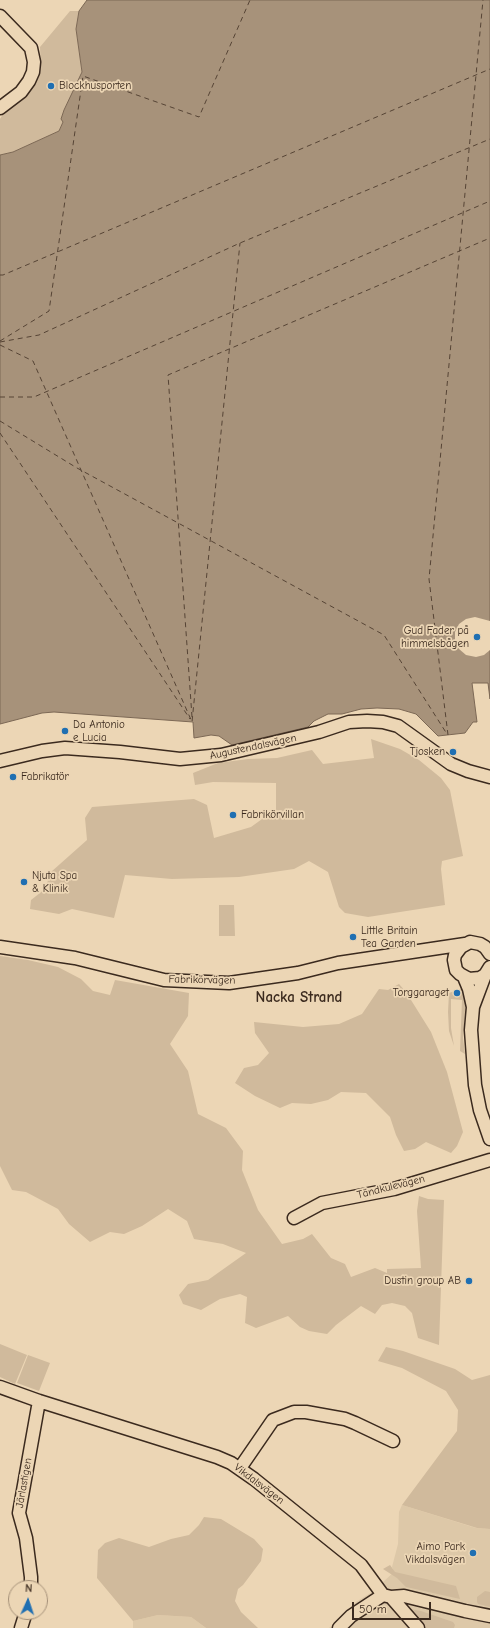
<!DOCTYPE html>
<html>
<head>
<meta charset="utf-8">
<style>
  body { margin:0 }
  #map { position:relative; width:490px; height:1628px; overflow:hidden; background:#ecd6b5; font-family:"Comic Neue",sans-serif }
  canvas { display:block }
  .north { position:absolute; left:8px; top:1580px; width:40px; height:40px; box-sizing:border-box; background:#ecd6b5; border:1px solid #a59179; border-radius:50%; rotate:3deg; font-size:11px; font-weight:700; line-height:16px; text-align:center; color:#3b2a1e }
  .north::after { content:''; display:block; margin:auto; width:14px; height:18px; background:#1f6fb2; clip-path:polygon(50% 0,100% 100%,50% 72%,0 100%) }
  .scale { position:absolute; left:352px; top:1602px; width:79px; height:18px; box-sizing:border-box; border:2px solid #3b2a1e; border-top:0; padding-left:5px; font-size:12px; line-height:14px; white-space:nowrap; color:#3b2a1e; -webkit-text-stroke:3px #ecd6b5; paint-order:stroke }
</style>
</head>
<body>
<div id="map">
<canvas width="490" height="1628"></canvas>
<div class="north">N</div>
<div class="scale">50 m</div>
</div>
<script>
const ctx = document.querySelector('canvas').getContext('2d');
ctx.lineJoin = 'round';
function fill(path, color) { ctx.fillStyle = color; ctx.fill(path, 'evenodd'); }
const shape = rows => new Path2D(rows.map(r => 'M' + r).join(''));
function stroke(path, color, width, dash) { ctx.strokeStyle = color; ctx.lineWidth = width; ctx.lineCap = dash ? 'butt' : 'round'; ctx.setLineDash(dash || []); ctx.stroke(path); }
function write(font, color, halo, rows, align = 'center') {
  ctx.font = font + ' "Comic Neue",sans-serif'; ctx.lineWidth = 3.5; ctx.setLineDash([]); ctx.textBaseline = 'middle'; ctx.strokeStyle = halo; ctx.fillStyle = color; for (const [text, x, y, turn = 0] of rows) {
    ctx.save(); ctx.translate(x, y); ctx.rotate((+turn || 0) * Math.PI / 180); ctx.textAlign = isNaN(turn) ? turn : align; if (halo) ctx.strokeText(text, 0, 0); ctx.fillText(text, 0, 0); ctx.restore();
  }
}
const built = shape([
  [402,1505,476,1528,490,1529,490,1628,329,1628,356,1602,372,1592,394,1572,392,1567,398,1544,399,1512],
  [158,1615,191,1617,206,1628,133,1628,133,1621]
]);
const green = shape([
  [70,11,79,11,76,29,82,72,63,122,59,131,13,152,0,155,0,119,3,114,27,94,34,84,41,68,40,47],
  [371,739,400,749,419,760,441,778,450,790,463,856,442,861,441,869,445,905,368,917,345,913,339,907,328,872,309,861,294,869,239,877,172,879,125,875,114,918,72,909,59,914,30,909,31,900,45,889,51,872,87,840,85,818,92,807,194,799,207,805,214,838,251,827,276,809,276,783,213,782,195,785,193,773,218,763,248,759,277,758,312,750,323,764,374,758],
  [219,905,234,905,235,936,219,936],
  [0,956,28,960,58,967,81,979,93,991,110,995,115,980,189,993,188,1016,170,1044,188,1071,198,1114,226,1128,243,1151,242,1170,258,1210,282,1244,303,1239,312,1234,331,1258,345,1264,351,1277,375,1268,387,1273,387,1269,421,1268,417,1211,419,1196,428,1199,444,1200,439,1345,418,1338,412,1313,405,1306,392,1303,382,1305,375,1314,361,1306,336,1325,327,1334,309,1331,300,1327,288,1316,256,1328,245,1323,247,1297,240,1294,220,1299,201,1310,183,1304,179,1295,188,1284,208,1280,246,1253,223,1244,194,1239,187,1221,168,1209,142,1226,124,1234,110,1232,90,1242,69,1224,58,1209,26,1192,12,1190,0,1166],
  [399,984,406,992,431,1032,447,1072,463,1132,457,1146,451,1153,426,1142,415,1149,404,1151,396,1135,390,1117,366,1093,341,1092,328,1100,311,1104,292,1103,280,1108,255,1096,235,1083,244,1068,258,1065,269,1053,255,1033,254,1022,303,1027,339,1024,362,1014,379,989,388,990],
  [463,988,466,997,463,1038,465,1054,460,1051,462,1000,451,999,451,1028,454,1046,449,1031,448,1012,449,993],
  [0,1344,27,1355,15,1384,0,1377],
  [386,1347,403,1351,455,1369,472,1380,490,1375,490,1529,477,1528,402,1505,457,1431,458,1410,446,1391,402,1368,378,1361],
  [28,1355,50,1363,39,1391,17,1383],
  [204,1517,221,1519,254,1539,263,1549,261,1561,243,1585,238,1589,235,1601,241,1612,258,1628,206,1628,191,1617,158,1615,133,1621,97,1578,98,1550,105,1543,119,1538,149,1547,171,1539,189,1535,199,1525],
  [390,1565,395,1572,456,1586,460,1599,406,1587,397,1578,383,1569],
  [485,1591,490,1592,490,1607,478,1604,477,1602,477,1597],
  [410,1609,421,1611,453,1622,455,1625,454,1628,424,1628,410,1610]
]);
const water = shape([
  [87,0,490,0,490,699,488,683,472,683,477,722,473,722,465,733,438,736,416,714,399,709,377,708,361,709,342,714,328,714,314,721,308,727,232,745,219,736,211,735,194,738,193,722,54,712,42,713,0,724,0,155,13,152,59,131,63,122,61,119,64,110,82,72,76,29,79,11,87,0]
]);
const pier = shape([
  [475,617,490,621,490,650,484,655,476,657,466,655,459,649,455,642,455,632,459,624,466,619]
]);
const ferry = shape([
  [0,275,3,275,490,69],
  [0,341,49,311,83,76,199,117,250,0],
  [0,342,39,335,240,243,490,139],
  [0,345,33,361,192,722,240,243],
  [0,397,34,397,490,201],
  [0,421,77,468,384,635,447,734],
  [0,433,190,719],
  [192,717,168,375,490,238],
  [448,735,429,579,483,0]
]);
const street = shape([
  [0,16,31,48,34,62,33,72,29,81,21,92,0,108],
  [0,761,42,751,65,748,120,752,180,759,221,755,319,732,349,722,367,721,383,722,398,726,451,764,468,771,490,777],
  [0,947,75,958,164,980,229,983,298,973,338,963,465,944],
  [490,954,485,947,480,944,470,942,461,947,455,955,454,960,456,970,460,974,469,979,480,978,485,975,490,967],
  [464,977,469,989,473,1007,471,1030,475,1085,480,1110,490,1139],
  [473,1007,485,975],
  [294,1218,322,1203,394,1189,490,1160],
  [0,1387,39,1401,217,1457,231,1463,254,1479,361,1565,383,1595,391,1597,404,1596,465,1611,490,1616],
  [240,1468,273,1420,294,1412,306,1412,345,1419,355,1423,393,1441],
  [31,1588,31,1577,26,1538,19,1513,39,1401],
  [391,1597,418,1628],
  [21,1628,26,1612],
  [339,1628,351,1616,383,1595]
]);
const markers = [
  [51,86,4,"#1f6fb2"],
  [477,637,4,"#1f6fb2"],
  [65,731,4,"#1f6fb2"],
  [453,752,4,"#1f6fb2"],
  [13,777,4,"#1f6fb2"],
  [233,815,4,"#1f6fb2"],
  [24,882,4,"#1f6fb2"],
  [353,937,4,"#1f6fb2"],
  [457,993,4,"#1f6fb2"],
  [469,1281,4,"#1f6fb2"],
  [473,1553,4,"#1f6fb2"]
];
const poiNames = [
  ["Blockhusporten",59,86],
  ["Gud Fader på",469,631,"right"],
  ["himmelsbågen",469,644,"right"],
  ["Da Antonio",73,725],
  ["e Lucia",73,738],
  ["Tjosken",445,752,"right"],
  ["Fabrikatör",21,777],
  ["Fabrikörvillan",241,815],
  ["Njuta Spa",32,876],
  ["& Klinik",32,889],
  ["Little Britain",361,931],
  ["Tea Garden",361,944],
  ["Torggaraget",449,993,"right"],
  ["Dustin group AB",461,1281,"right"],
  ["Aimo Park",465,1547,"right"],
  ["Vikdalsvägen",465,1560,"right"]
];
const streetNames = [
  ["Augustendalsvägen",253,747,-12],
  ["Fabrikörvägen",202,980,1],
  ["Tändkulevägen",391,1187,-14],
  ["Järlastigen",24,1483,-80],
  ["Vikdalsvägen",259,1484,37]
];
const districtNames = [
  ["Nacka Strand",299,998]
];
fill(built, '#ddc8a8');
fill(green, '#d0ba9c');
fill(water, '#a7927a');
stroke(water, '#7c6855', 1);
fill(pier, '#ecd6b5');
stroke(ferry, '#564435', 1, [5, 4]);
stroke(street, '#3b2a1e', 15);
stroke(street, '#ecd6b5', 12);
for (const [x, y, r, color] of markers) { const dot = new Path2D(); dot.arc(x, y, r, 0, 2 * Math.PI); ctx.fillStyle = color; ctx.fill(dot); stroke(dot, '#ecd6b5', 1.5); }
write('11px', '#3b2a1e', '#ecd6b5', poiNames, 'left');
write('11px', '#3b2a1e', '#ecd6b5', streetNames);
write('bold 15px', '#3b2a1e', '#ecd6b5', districtNames);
</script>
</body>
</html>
